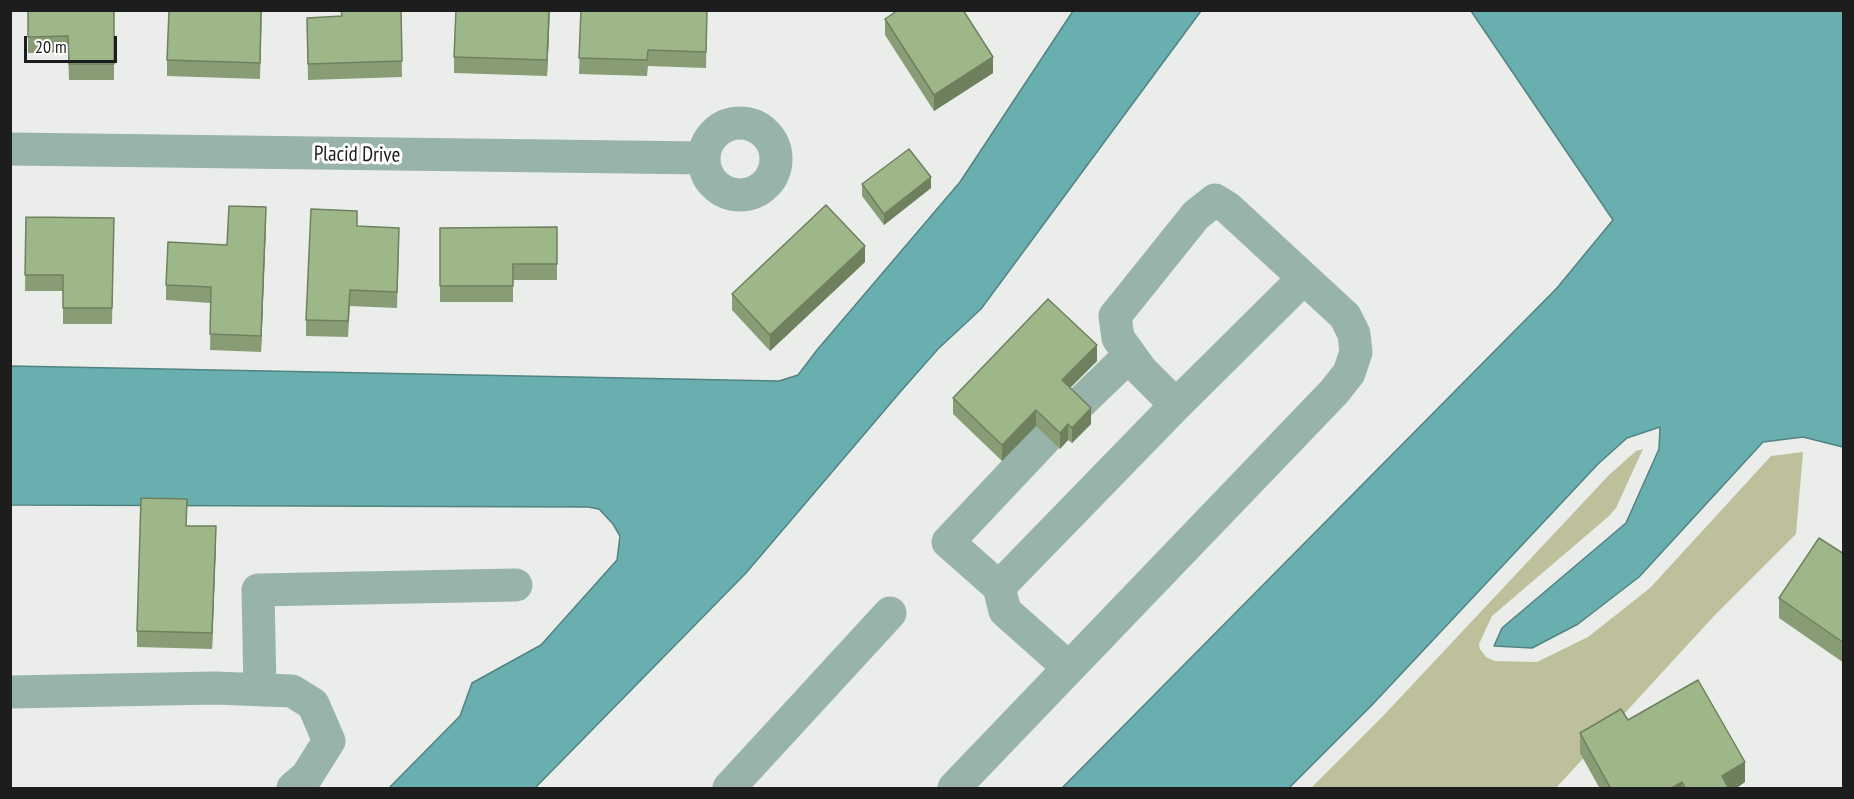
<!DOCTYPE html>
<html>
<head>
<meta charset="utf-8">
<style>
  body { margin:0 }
  #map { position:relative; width:1854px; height:799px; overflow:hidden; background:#eaedea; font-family:"PT Sans Narrow",sans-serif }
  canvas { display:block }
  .frame { position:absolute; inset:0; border:12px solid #1c1d1c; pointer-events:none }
  .scale { position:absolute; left:24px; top:36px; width:93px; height:27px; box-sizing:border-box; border:3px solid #1c1d1c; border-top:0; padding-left:8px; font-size:18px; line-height:21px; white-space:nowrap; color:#1c1d1c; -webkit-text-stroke:4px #fff; paint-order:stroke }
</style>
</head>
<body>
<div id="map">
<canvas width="1854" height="799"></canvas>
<div class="frame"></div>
<div class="scale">20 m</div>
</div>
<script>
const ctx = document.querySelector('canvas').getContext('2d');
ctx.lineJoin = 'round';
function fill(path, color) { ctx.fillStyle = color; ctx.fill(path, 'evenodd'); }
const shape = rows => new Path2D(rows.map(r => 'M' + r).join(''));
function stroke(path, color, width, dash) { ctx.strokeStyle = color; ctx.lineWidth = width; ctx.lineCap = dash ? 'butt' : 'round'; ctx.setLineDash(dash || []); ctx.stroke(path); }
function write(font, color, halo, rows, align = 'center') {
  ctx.font = font + ' "PT Sans Narrow",sans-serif'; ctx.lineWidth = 6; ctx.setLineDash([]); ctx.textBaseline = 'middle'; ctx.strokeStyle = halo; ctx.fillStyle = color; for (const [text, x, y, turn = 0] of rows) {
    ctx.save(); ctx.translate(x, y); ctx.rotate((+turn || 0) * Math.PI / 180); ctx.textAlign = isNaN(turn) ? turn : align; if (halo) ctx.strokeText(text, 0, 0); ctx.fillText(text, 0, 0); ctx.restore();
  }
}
const green = shape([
  [1643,449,1616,508,1609,516,1492,616,1479,644,1480,649,1486,657,1495,661,1537,662,1588,637,1650,588,1771,456,1803,452,1796,534,1714,616,1556,788,1311,788,1383,716,1609,475,1636,451]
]);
const water = shape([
  [1073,11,1201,11,981,309,938,349,901,391,746,573,535,788,389,788,460,716,472,683,541,645,617,560,620,536,613,524,599,509,588,507,11,505,11,366,779,381,798,375,817,350,960,182,1073,11],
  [1471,11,1843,11,1843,447,1803,437,1763,442,1639,577,1578,624,1532,648,1494,646,1502,628,1626,523,1659,449,1660,427,1627,438,1598,464,1372,705,1289,788,1062,788,1557,288,1613,220,1471,11]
]);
const minor = shape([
  '704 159a36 36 0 1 1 72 0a36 36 0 1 1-72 0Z',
  [10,149,703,158],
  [1176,405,1304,278],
  [1076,407,1130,355],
  [999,587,948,542,1045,439],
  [260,690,258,590,516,585],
  [10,692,215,688,292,691,313,704,329,741,307,776,293,788],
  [729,788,890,613],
  [954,788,1069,668,1334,392,1349,373,1356,352,1354,334,1345,316,1228,208,1215,200,1196,215,1115,316,1118,338,1141,370,1176,405,999,587,1005,611,1069,668]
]);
const wall = shape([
  [28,10,114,10,114,80,69,80,68,52,28,53],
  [262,10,260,79,167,76,167,60],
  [341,10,401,10,402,77,308,80,307,18,341,17],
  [550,10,547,76,454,73,454,57],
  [581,10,707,10,706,68,648,66,647,76,579,74],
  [885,19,993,73,934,111,885,35],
  [862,184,931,188,884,225,862,196],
  [26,217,114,218,112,324,63,324,63,291,25,291],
  [266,223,261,352,210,350,211,303,166,300,166,285,227,245],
  [357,226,399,244,397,308,350,306,348,337,306,336,306,320],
  [557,227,557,280,513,280,513,302,440,302,440,228],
  [865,262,770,351,732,310,732,294],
  [1097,361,1070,388,1091,424,1072,443,1068,440,1060,449,1036,426,1002,461,953,414,953,398],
  [187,526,216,542,212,649,137,647,137,631],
  [1844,554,1844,663,1779,618,1779,598],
  [1628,720,1745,782,1735,789,1600,789,1580,753,1580,733]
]);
const shadedWall = shape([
  [550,10,547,76,547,60],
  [993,57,993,73,934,111,934,95],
  [931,177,931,188,884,225,884,214],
  [266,207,266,223,261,352,261,336],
  [865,246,865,262,770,351,770,335],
  [1097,345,1097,361,1062,396,1062,380],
  [1091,408,1091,424,1072,443,1072,428],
  [1036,410,1036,426,1002,461,1002,445],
  [1068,424,1068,440,1060,449,1060,433],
  [216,526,216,542,212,649,212,633],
  [1745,762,1745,782,1735,789,1722,789,1722,776],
  [1682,782,1682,789,1670,789]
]);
const building = shape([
  [28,10,114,10,114,64,69,64,68,36,28,37,28,10],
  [169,10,261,10,260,63,167,60,169,10],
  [341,10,401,10,402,61,308,64,307,18,342,16,341,10],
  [456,10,549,10,547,60,454,57,456,10],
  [581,10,707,10,706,52,648,50,647,60,579,58,581,10],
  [898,10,963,10,993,57,934,95,885,19,898,10],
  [909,149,931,177,884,214,862,184,909,149],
  [826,205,865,246,770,335,732,294,826,205],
  [229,206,266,207,261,336,210,334,211,287,166,285,168,242,227,245,229,206],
  [311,209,357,211,357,226,399,228,397,292,350,290,348,321,306,320,311,209],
  [26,217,114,218,112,308,63,308,63,275,25,275,26,217],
  [557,227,557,264,513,264,513,286,440,286,440,228,557,227],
  [1048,299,1097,345,1062,380,1091,408,1072,428,1068,424,1060,433,1036,410,1002,445,953,398,1048,299],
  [141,498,187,499,186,526,216,526,212,633,137,631,141,498],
  [1819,538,1844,554,1844,643,1779,598,1819,538],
  [1698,680,1745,762,1722,776,1729,789,1686,789,1682,782,1670,789,1611,789,1580,733,1621,709,1628,720,1698,680]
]);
const streetNames = [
  ["Placid Drive",357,155,1]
];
fill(green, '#bec09b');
fill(water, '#69afaf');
stroke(water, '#528383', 1.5);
stroke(minor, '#98b3aa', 33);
fill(wall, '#889d75');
fill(shadedWall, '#6f805f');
fill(building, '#9eb788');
stroke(building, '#6f805f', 1.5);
write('21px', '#1c1d1c', '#fff', streetNames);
</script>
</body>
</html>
